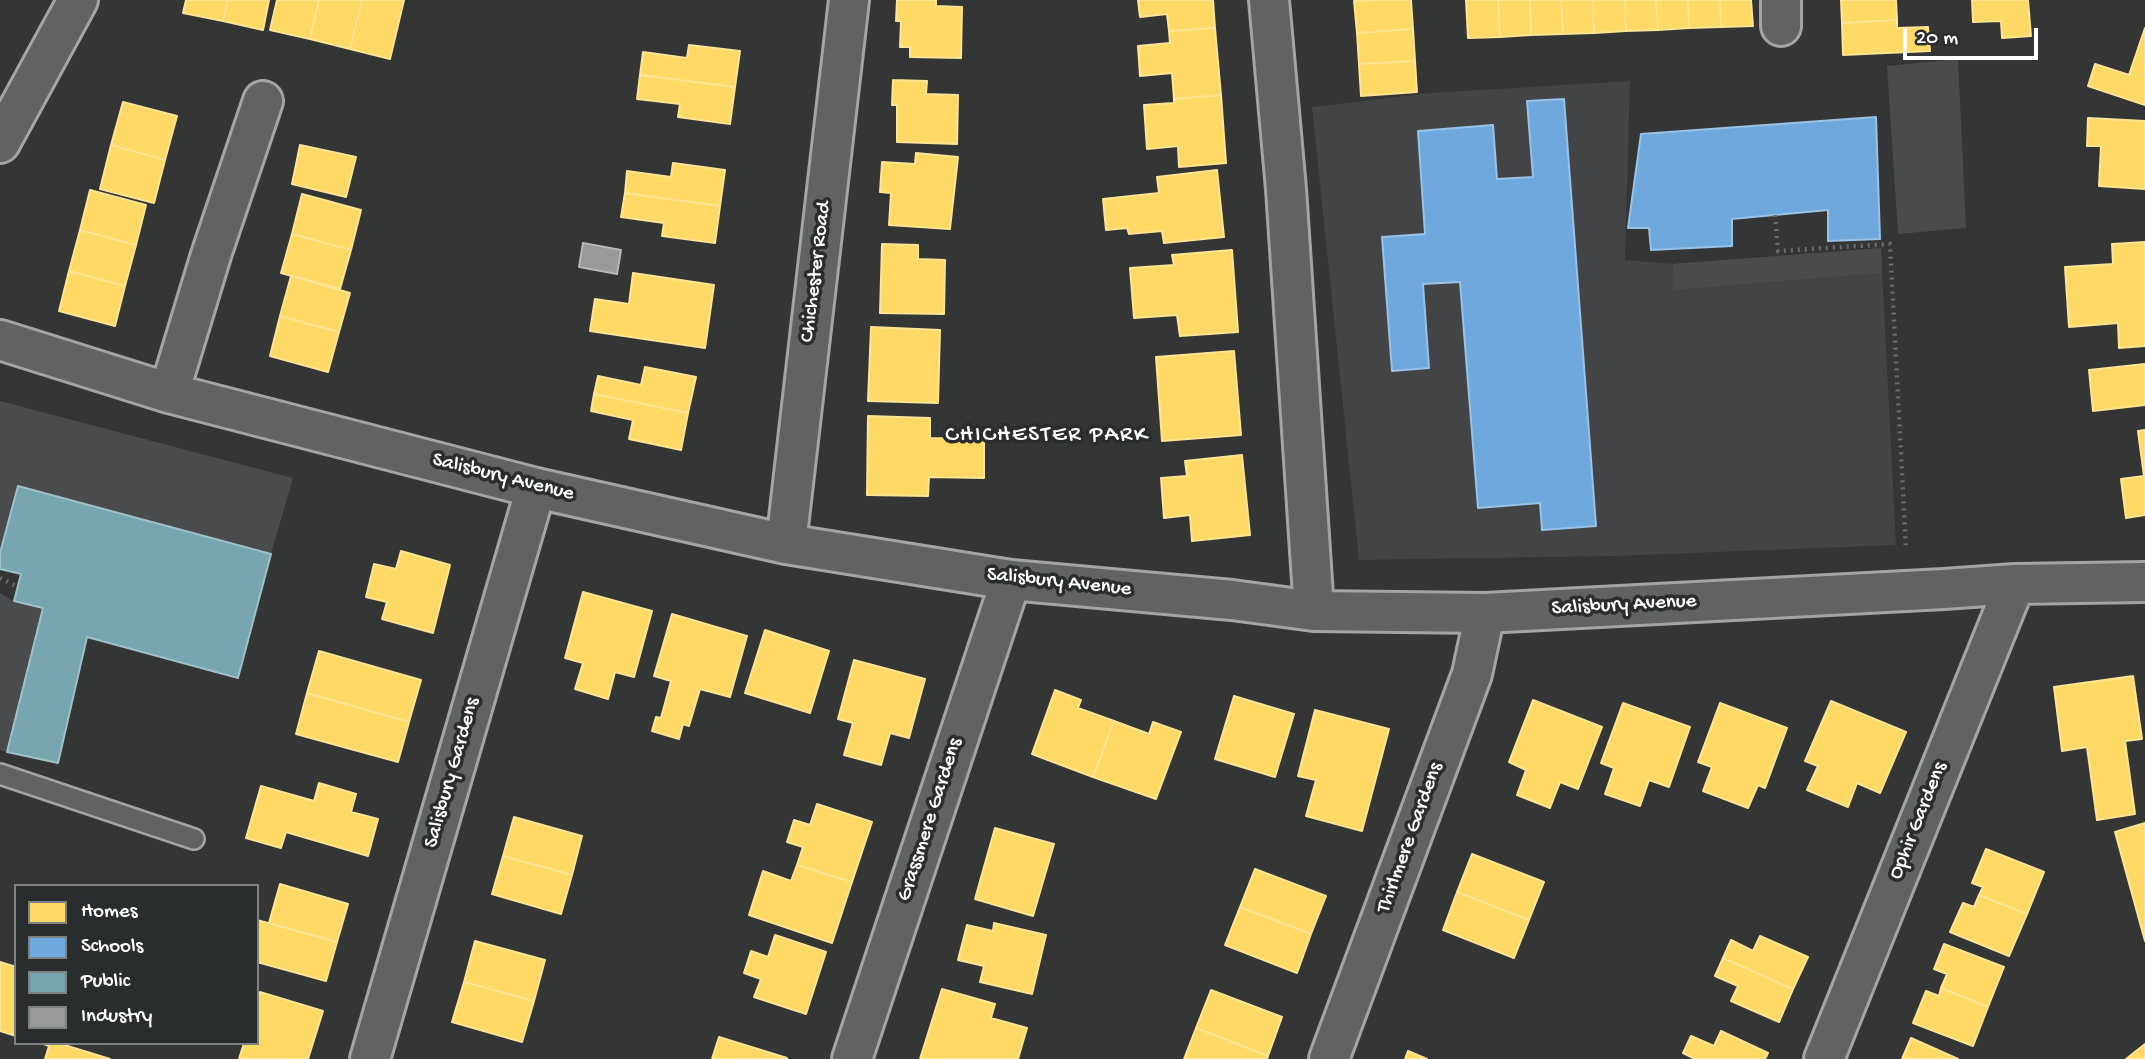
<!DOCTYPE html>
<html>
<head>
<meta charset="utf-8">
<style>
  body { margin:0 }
  #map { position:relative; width:2145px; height:1059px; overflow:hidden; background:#343535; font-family:"Gochi Hand",sans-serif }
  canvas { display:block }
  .legend { position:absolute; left:14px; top:884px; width:245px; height:161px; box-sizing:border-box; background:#2a2d2e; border:2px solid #7f8182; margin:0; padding:9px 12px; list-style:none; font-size:21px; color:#fff }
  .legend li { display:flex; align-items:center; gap:14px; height:35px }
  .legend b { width:35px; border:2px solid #7f8182 }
  .scale { position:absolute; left:1903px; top:28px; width:135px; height:32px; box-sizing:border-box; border:4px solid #fff; border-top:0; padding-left:9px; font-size:21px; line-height:24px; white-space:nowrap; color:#fff; -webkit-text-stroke:5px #2a2d2e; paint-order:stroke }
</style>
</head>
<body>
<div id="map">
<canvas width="2145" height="1059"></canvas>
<ul class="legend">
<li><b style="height:19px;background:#ffd966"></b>Homes</li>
<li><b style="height:19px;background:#6fa8dc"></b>Schools</li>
<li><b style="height:19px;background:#76a5af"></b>Public</li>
<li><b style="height:19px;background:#999"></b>Industry</li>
</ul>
<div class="scale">20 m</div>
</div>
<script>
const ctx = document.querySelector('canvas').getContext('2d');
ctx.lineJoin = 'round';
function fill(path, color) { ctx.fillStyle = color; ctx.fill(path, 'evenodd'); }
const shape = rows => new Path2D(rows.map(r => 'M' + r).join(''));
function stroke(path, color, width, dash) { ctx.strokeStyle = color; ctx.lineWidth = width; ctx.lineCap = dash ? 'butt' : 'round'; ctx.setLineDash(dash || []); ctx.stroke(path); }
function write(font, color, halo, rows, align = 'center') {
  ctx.font = font + ' "Gochi Hand",sans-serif'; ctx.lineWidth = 7; ctx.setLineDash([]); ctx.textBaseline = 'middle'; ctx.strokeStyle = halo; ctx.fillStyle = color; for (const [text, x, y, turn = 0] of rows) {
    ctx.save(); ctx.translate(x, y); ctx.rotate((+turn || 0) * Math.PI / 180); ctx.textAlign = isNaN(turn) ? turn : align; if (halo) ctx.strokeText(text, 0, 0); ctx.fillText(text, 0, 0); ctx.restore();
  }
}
const built = shape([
  [1630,81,1625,260,1673,264,1881,248,1896,545,1615,556,1359,560,1312,107,1431,93]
]);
const green = shape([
  [1958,59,1966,228,1898,234,1887,66],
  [1881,248,1882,273,1674,290,1673,264],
  [0,401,293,478,271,554,19,486,0,553],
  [0,593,14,601,43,609,7,752,0,750]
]);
const homes = shape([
  [186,0,228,0,223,21,183,13,186,0],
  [228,0,269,0,263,30,223,21,228,0],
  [277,0,319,0,310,39,270,30,277,0],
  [319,0,362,0,350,49,310,39,319,0],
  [362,0,404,0,390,59,350,49,362,0],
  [897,0,936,0,936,6,962,7,961,58,910,57,910,47,900,47,901,21,896,21,897,0],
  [1138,0,1213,0,1215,28,1169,31,1167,14,1140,17,1138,0],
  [1373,0,1411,0,1413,29,1357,33,1354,1,1373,0],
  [1466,0,1498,0,1500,37,1468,38,1466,0],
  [1498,0,1530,0,1531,35,1500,37,1498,0],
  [1530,0,1561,0,1563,34,1531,35,1530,0],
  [1561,0,1593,0,1594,33,1563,34,1561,0],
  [1593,0,1625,0,1626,31,1594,33,1593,0],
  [1625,0,1656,0,1658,30,1626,31,1625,0],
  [1656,0,1688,0,1689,28,1658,30,1656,0],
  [1688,0,1720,0,1721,27,1689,28,1688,0],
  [1720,0,1751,0,1753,26,1721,27,1720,0],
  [1841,0,1896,0,1897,20,1842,23,1841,0],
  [1972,0,2028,0,2031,36,2002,38,2001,21,1973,22,1972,0],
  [1897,20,1897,28,1928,27,1930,51,1843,55,1842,23,1897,20],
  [1215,28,1221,95,1174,99,1172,73,1140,76,1138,46,1170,43,1169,31,1215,28],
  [2145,28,2145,105,2088,86,2095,64,2129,75,2145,28],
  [1413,29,1415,61,1359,64,1357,33,1413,29],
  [689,45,740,51,735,87,640,75,643,52,687,58,689,45],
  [1415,61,1417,92,1361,96,1359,64,1415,61],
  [640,75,735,87,730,124,678,117,680,104,637,99,640,75],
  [893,80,927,81,926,94,958,95,957,144,897,142,897,105,892,105,893,80],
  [1221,95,1226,163,1179,167,1178,146,1147,149,1144,105,1174,103,1174,99,1221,95],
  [123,102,177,116,165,160,111,145,123,102],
  [2088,118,2145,121,2145,189,2099,186,2101,146,2087,146,2088,118],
  [111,145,165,160,154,203,100,189,111,145],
  [300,145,356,157,346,197,292,184,300,145],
  [916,153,958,157,950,229,889,225,891,193,880,192,882,162,915,164,916,153],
  [673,163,725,170,720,206,625,193,627,171,671,177,673,163],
  [1217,170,1224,237,1164,243,1162,231,1129,234,1127,228,1106,230,1103,199,1159,193,1157,177,1217,170],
  [90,190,146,205,136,245,80,230,90,190],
  [625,193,720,206,715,243,662,236,664,223,621,217,625,193],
  [302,194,361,210,351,250,292,234,302,194],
  [80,230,136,245,125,286,69,271,80,230],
  [292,234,351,250,340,289,281,273,292,234],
  [2145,242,2145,346,2119,348,2118,323,2069,327,2065,267,2113,264,2112,244,2145,242],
  [882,244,918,245,918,259,945,260,944,314,880,313,882,244],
  [1232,250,1238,332,1180,336,1177,315,1134,318,1130,268,1174,265,1172,255,1232,250],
  [69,271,125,286,115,326,59,311,69,271],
  [633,273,714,285,705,348,590,331,595,299,629,304,633,273],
  [291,276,350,293,339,332,280,316,291,276],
  [280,316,339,332,328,372,270,356,280,316],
  [871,327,940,330,938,403,868,401,871,327],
  [1234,351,1241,435,1162,441,1156,357,1234,351],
  [2145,364,2145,405,2093,411,2089,370,2145,364],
  [645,367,696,377,688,413,594,394,598,376,641,385,645,367],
  [594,394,688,413,681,450,629,439,633,420,591,411,594,394],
  [868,416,930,418,930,438,984,439,984,478,929,477,928,496,867,495,868,416],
  [2145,430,2145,515,2126,518,2121,479,2144,476,2138,431,2145,430],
  [1242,455,1250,535,1192,541,1190,515,1164,518,1161,478,1187,476,1185,461,1242,455],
  [401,551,450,565,433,633,382,619,387,602,366,597,374,564,396,569,401,551],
  [583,592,652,611,634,677,615,672,608,699,575,689,583,663,565,658,583,592],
  [672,614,747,636,730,697,700,689,689,726,683,724,679,739,652,731,656,717,661,718,671,681,654,676,672,614],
  [765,630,829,651,810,713,745,693,765,630],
  [319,651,421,680,409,722,307,693,319,651],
  [854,660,925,679,909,738,890,733,881,765,844,755,853,723,838,719,854,660],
  [2133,676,2142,739,2125,741,2135,814,2097,820,2087,747,2062,751,2054,687,2133,676],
  [1055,690,1081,700,1078,708,1114,721,1093,777,1032,754,1055,690],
  [307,693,409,722,398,762,296,734,307,693],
  [1234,696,1294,714,1275,777,1215,759,1234,696],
  [1533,700,1602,727,1578,789,1560,782,1550,808,1517,795,1526,770,1509,762,1533,700],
  [1831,701,1906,732,1880,793,1857,783,1848,807,1807,790,1818,766,1805,761,1831,701],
  [1623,703,1690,727,1669,787,1649,780,1640,806,1605,794,1614,768,1601,763,1623,703],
  [1720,703,1787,728,1765,788,1758,785,1748,808,1703,791,1712,767,1698,762,1720,703],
  [1315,710,1389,729,1362,831,1306,816,1316,780,1298,776,1315,710],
  [1114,721,1149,734,1153,722,1181,732,1156,799,1093,777,1114,721],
  [319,783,356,794,351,812,378,819,368,856,286,832,281,848,246,838,261,786,314,801,319,783],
  [817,804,872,822,852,882,797,865,803,847,787,842,794,820,810,825,817,804],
  [514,817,582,836,572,875,503,856,514,817],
  [2145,823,2145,941,2115,832,2145,823],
  [995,828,1054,844,1033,916,975,899,995,828],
  [1986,849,2044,872,2027,914,1979,895,1983,887,1972,883,1986,849],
  [1472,854,1544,882,1529,920,1457,892,1472,854],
  [503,856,572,875,561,914,492,894,503,856],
  [797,865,852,882,832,943,749,915,763,871,791,881,797,865],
  [1255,869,1326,896,1311,934,1240,907,1255,869],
  [280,884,348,904,337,942,269,923,280,884],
  [1457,892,1529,920,1514,958,1443,930,1457,892],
  [1979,895,2027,914,2009,956,1950,932,1963,903,1974,907,1979,895],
  [1240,907,1311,934,1297,973,1225,945,1240,907],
  [257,920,337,942,326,981,257,962,257,920],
  [994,923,1046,935,1032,994,980,982,984,966,958,960,967,925,993,931,994,923],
  [775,935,826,952,806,1014,754,997,761,979,744,973,751,951,768,957,775,935],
  [1760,936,1808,957,1793,989,1723,958,1731,940,1753,951,1760,936],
  [475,941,545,960,534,1001,464,982,475,941],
  [1944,944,2004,967,1988,1007,1941,988,1947,974,1934,969,1944,944],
  [1723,958,1793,989,1779,1022,1731,1001,1738,986,1715,976,1723,958],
  [0,962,16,967,16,1036,0,1031,0,962],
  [464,982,534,1001,522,1042,452,1022,464,982],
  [1941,988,1988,1007,1973,1046,1913,1023,1926,991,1939,996,1941,988],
  [942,989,995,1004,991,1018,1027,1028,1018,1059,920,1059,942,989],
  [1211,990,1282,1017,1268,1056,1196,1028,1211,990],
  [260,992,323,1011,308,1059,239,1059,244,1043,257,1043,257,999,260,992],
  [1196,1028,1268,1056,1267,1059,1184,1059,1196,1028],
  [1721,1031,1768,1053,1765,1059,1695,1059,1683,1053,1691,1036,1714,1046,1721,1031],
  [719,1037,787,1058,787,1059,712,1059,719,1037],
  [1911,1038,1958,1059,1902,1059,1911,1038],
  [41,1043,58,1043,110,1059,45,1059,49,1046,41,1043],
  [2145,1044,2145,1059,2126,1059,2145,1044],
  [1408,1051,1427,1059,1405,1059,1408,1051]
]);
const schools = shape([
  [1564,99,1596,526,1542,530,1540,503,1478,508,1460,282,1423,284,1429,368,1392,371,1382,237,1425,234,1418,131,1493,125,1497,179,1533,177,1527,101,1564,99],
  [1876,117,1880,239,1828,241,1828,210,1732,219,1732,246,1651,250,1649,228,1628,228,1641,134,1876,117]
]);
const public = shape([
  [18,486,271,554,238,678,87,637,58,763,7,752,43,608,14,601,21,574,0,569,0,553,18,486]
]);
const industry = shape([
  [583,243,621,250,617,274,579,267,583,243]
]);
const path = shape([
  [1775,215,1778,251,1890,244,1906,549],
  [0,578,18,587]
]);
const service = shape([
  [0,774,194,839]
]);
const minor = shape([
  [1269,0,1286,189,1314,611],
  [1781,0,1781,26],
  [0,143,78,0],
  [0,340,169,393,536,488,786,544,1011,580,1232,600,1314,611,1485,613,1944,589,2015,584,2145,582],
  [169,393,211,255,263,101],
  [786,544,849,0],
  [370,1059,536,488],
  [852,1059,1011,580],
  [1329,1059,1472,674,1485,613],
  [1824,1059,2015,584]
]);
const streetNames = [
  ["Chichester Road",817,272,-83],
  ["Salisbury Avenue",503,478,14],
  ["Salisbury Avenue",1059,583,6],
  ["Salisbury Avenue",1624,606,-3],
  ["Salisbury Gardens",453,773,-74],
  ["Grassmere Gardens",931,820,-72],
  ["Ophir Gardens",1919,821,-68],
  ["Thirlmere Gardens",1411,838,-70]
];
const neighbourhoodNames = [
  ["CHICHESTER PARK",1047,436]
];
fill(built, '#424445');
fill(green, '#494b4c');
fill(homes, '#ffd966');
stroke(homes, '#ffe494', 2);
fill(schools, '#6fa8dc');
stroke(schools, '#9ac2e6', 2);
fill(public, '#76a5af');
stroke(public, '#9fc0c7', 2);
fill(industry, '#999');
stroke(industry, '#b8b8b8', 2);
stroke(service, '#a4a4a4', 24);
stroke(minor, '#a4a4a4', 44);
stroke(path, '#6b6c6c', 4.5, [2, 5]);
stroke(service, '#616262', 19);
stroke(minor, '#616262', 38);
write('21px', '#fff', '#2a2d2e', streetNames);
ctx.letterSpacing = '2px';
write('23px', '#fff', '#2a2d2e', neighbourhoodNames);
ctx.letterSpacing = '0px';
</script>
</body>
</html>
